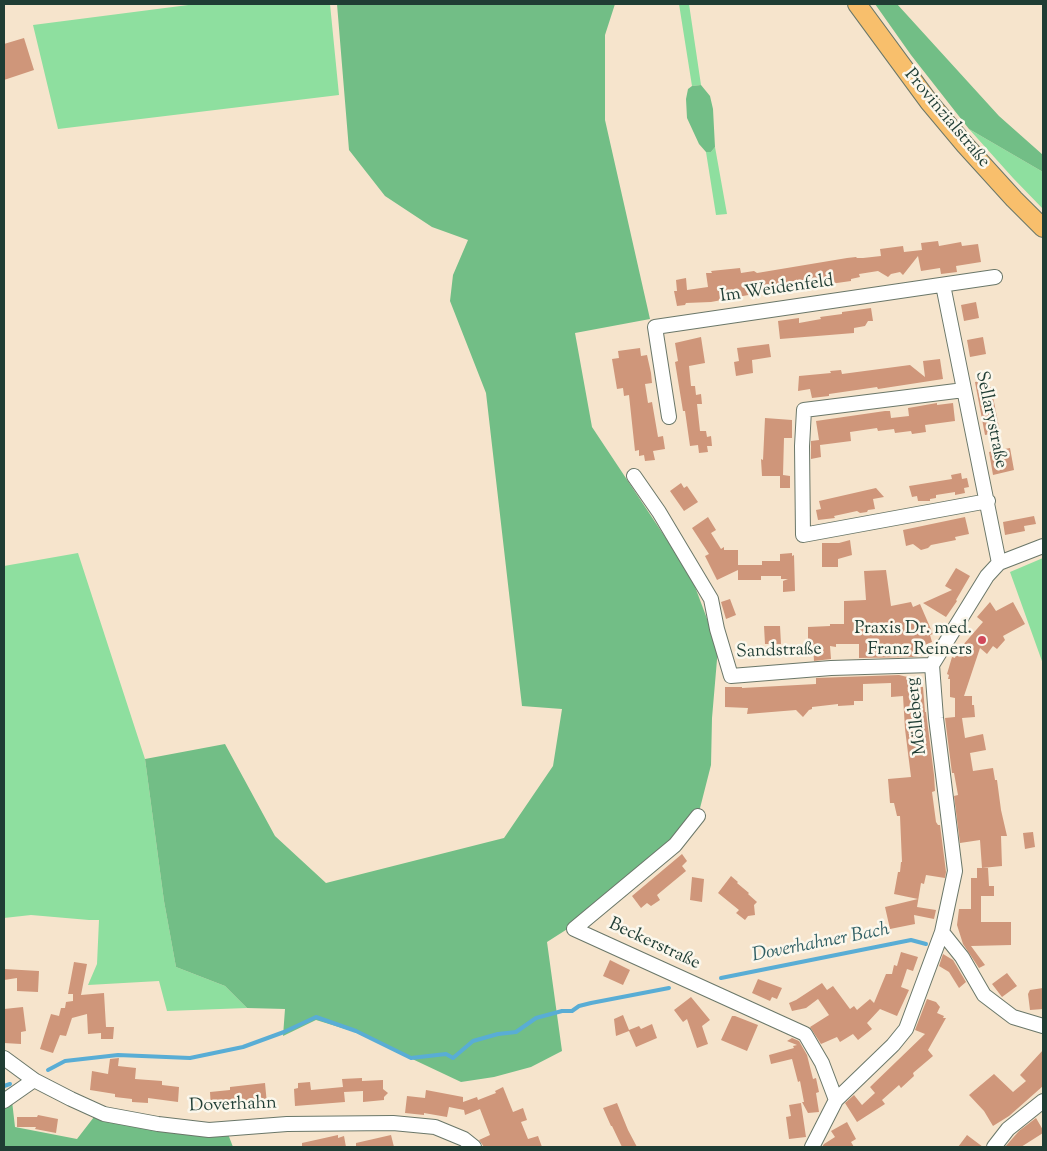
<!DOCTYPE html>
<html>
<head>
<meta charset="utf-8">
<style>
  body { margin:0 }
  #map { position:relative; width:1047px; height:1151px; overflow:hidden; background:#f6e4cc; font-family:"Sorts Mill Goudy",serif }
  canvas { display:block }
  .frame { position:absolute; inset:0; border:5px solid #1f3d34; pointer-events:none }
</style>
</head>
<body>
<div id="map">
<canvas width="1047" height="1151"></canvas>
<div class="frame"></div>
</div>
<script>
const ctx = document.querySelector('canvas').getContext('2d');
ctx.lineJoin = 'round';
function fill(path, color) { ctx.fillStyle = color; ctx.fill(path, 'evenodd'); }
const shape = rows => new Path2D(rows.map(r => 'M' + r).join(''));
function stroke(path, color, width, dash) { ctx.strokeStyle = color; ctx.lineWidth = width; ctx.lineCap = dash ? 'butt' : 'round'; ctx.setLineDash(dash || []); ctx.stroke(path); }
function write(font, color, halo, rows, align = 'center') {
  ctx.font = font + ' "Sorts Mill Goudy",serif'; ctx.lineWidth = 5; ctx.setLineDash([]); ctx.textBaseline = 'middle'; ctx.strokeStyle = halo; ctx.fillStyle = color; for (const [text, x, y, turn = 0] of rows) {
    ctx.save(); ctx.translate(x, y); ctx.rotate((+turn || 0) * Math.PI / 180); ctx.textAlign = isNaN(turn) ? turn : align; if (halo) ctx.strokeText(text, 0, 0); ctx.fillText(text, 0, 0); ctx.restore();
  }
}
const green = shape([
  [196,4,330,4,339,95,58,129,33,25],
  [679,4,689,4,701,85,692,86],
  [969,129,1043,172,1043,209,1013,178],
  [715,147,727,214,716,215,706,152,711,152],
  [78,553,145,759,164,901,176,967,225,986,247,1008,167,1011,159,981,88,985,97,964,99,920,89,920,31,915,4,918,4,566],
  [1043,558,1043,664,1010,572]
]);
const forest = shape([
  [337,4,615,4,605,35,605,120,650,319,575,333,592,427,691,576,718,648,712,718,711,765,698,816,594,912,547,942,562,1051,531,1067,494,1077,461,1082,355,1032,316,1020,283,1036,285,1009,247,1008,225,986,176,967,164,901,145,759,225,744,275,836,326,883,504,838,553,766,562,709,522,706,486,393,450,301,453,275,468,240,432,227,385,196,349,150],
  [875,4,897,4,999,116,1043,155,1043,172,969,129,911,55],
  [701,85,710,96,713,109,715,147,711,152,706,152,699,144,687,118,686,99,688,89,692,86],
  [4,1090,12,1101,15,1127,77,1139,94,1117,228,1134,233,1147,4,1147]
]);
const stream = shape([
  [721,978,911,940,926,944],
  [48,1070,65,1061,118,1055,190,1058,243,1047,284,1032,316,1017,356,1031,411,1058,446,1054,453,1058,473,1041,498,1034,516,1032,536,1018,562,1011,572,1011,579,1006,591,1003,669,988],
  [4,1086,10,1084]
]);
const building = shape([
  [24,38,34,70,4,80,4,44],
  [938,241,939,246,961,242,962,246,978,244,981,262,956,266,957,272,941,274,940,268,921,271,918,256,903,275,900,272,891,274,888,277,878,271,859,274,860,277,851,279,851,281,759,294,759,293,711,302,686,303,685,305,677,306,674,291,677,291,676,280,686,278,687,290,708,287,706,273,712,273,711,271,740,268,741,273,754,271,757,273,847,258,856,257,857,258,863,258,881,256,880,249,903,246,904,252,922,250,921,243],
  [976,302,979,318,964,321,961,305],
  [871,308,873,321,868,321,865,326,854,328,854,333,780,339,778,321,799,318,799,323,821,319,820,317,842,314,842,312],
  [701,337,705,363,689,366,691,386,695,386,696,395,701,394,702,404,697,404,700,431,706,431,707,437,711,436,712,446,707,446,708,452,699,453,698,445,690,446,685,411,683,411,675,362,678,361,675,343],
  [983,337,986,354,970,357,967,340],
  [769,344,771,357,752,360,753,373,736,376,734,362,739,361,737,348],
  [640,348,641,356,647,355,651,373,652,383,645,384,648,403,652,402,658,437,663,436,665,449,653,451,655,460,645,461,644,455,639,456,639,450,635,451,629,395,624,396,623,388,617,389,612,359,619,358,618,351],
  [940,359,943,379,878,389,877,387,829,394,829,396,812,398,810,389,798,391,799,376,831,373,830,371,841,370,842,374,910,365,925,377,923,361],
  [987,380,989,387,991,387,1000,432,985,435,975,382],
  [937,403,937,405,953,403,955,421,925,425,926,432,912,434,911,431,895,433,894,429,878,431,877,428,850,432,851,441,820,445,821,457,811,459,811,441,819,440,816,421,885,411,890,411,891,418,909,416,908,408],
  [765,418,792,420,792,438,784,438,783,475,790,476,790,488,780,488,780,476,762,476,761,459,763,460],
  [1010,448,1014,470,993,475,989,452],
  [961,473,962,479,967,478,969,487,964,488,965,493,955,495,955,492,936,495,936,498,930,499,930,501,918,501,917,496,912,497,909,486,952,479,951,475],
  [681,483,684,488,687,486,698,502,684,511,670,491],
  [876,488,884,497,873,499,875,509,868,510,867,512,860,513,857,511,834,516,835,518,818,520,816,510,821,509,819,501],
  [1034,516,1036,524,1024,526,1025,531,1005,535,1003,522],
  [708,517,716,530,711,533,721,549,724,547,724,550,738,550,738,565,762,565,762,561,780,561,780,554,792,553,792,556,794,555,795,591,783,592,783,581,788,579,781,579,781,576,761,576,761,580,738,580,738,570,717,580,705,556,709,554,692,528],
  [965,517,969,534,955,537,956,540,931,545,928,548,921,550,913,544,906,546,903,530],
  [850,540,852,555,838,559,838,567,822,567,822,543,839,543],
  [956,568,970,576,956,600,957,601,946,617,923,603,952,590,945,586],
  [886,570,891,606,911,602,913,607,920,604,933,634,930,635,932,642,920,647,923,655,915,657,859,658,859,644,836,644,836,647,830,646,831,659,814,661,813,643,808,643,808,627,830,626,830,624,844,624,844,601,866,600,864,571],
  [730,599,736,615,726,619,721,602],
  [990,602,996,611,1013,602,1025,624,1003,636,1005,640,997,649,993,646,987,654,980,648,964,696,972,696,972,705,974,705,975,717,962,718,965,738,983,734,986,750,970,753,973,771,993,768,995,780,997,780,1001,810,1007,836,1001,836,1002,866,982,868,980,840,960,843,954,796,958,795,954,773,952,773,945,718,955,717,955,698,950,697,950,679,948,679,949,675,947,674,952,657,955,658,956,654,959,655,963,645,983,622,977,617],
  [764,626,780,626,781,644,765,644],
  [899,675,916,679,916,687,923,687,925,712,926,712,934,775,935,791,932,792,936,822,938,825,940,825,946,872,945,878,926,875,924,884,921,883,917,907,936,910,934,919,914,915,915,924,890,929,885,907,918,899,894,894,898,872,900,872,901,862,902,862,900,816,897,816,894,803,890,803,888,779,911,777,905,729,903,696,891,697,891,683,863,684,863,701,854,701,854,705,838,706,838,704,812,707,812,709,809,710,803,717,796,710,747,714,748,708,725,707,725,687,742,687,742,688,816,684,816,678],
  [1033,832,1035,847,1025,849,1023,833],
  [682,854,687,861,682,866,686,871,657,895,660,900,651,906,647,903,641,908,632,896],
  [977,868,988,868,989,886,994,886,994,896,981,896,981,922,1011,922,1011,945,971,946,985,965,979,968,963,944,957,925,959,909,971,909,971,878,977,878],
  [731,876,738,882,737,883,749,893,748,894,757,902,754,905,755,915,748,916,745,920,736,913,739,910,718,893],
  [692,877,704,879,702,902,690,900],
  [901,952,918,957,913,971,907,969,901,987,909,990,897,1016,880,1009,867,1023,872,1029,858,1040,853,1034,840,1042,837,1037,821,1044,810,1027,829,1015,818,999,806,1008,792,1011,789,1003,796,1000,822,983,827,990,833,986,850,1009,854,1006,857,1010,870,999,874,1003,886,974,892,974,894,965,897,966],
  [943,954,953,960,966,982,959,988,949,972,939,966],
  [610,960,630,970,623,985,603,976],
  [74,962,87,964,81,995,104,993,106,1027,114,1027,113,1039,101,1039,101,1033,88,1034,87,1014,72,1018,66,1036,60,1035,53,1053,40,1049,51,1014,59,1016,61,1008,65,1008,66,1002,73,1001,73,994,68,994],
  [4,969,39,971,38,992,17,991,17,978,4,980],
  [1007,973,1017,986,1002,997,992,984],
  [758,979,782,988,777,999,772,997,770,1001,752,993],
  [1043,988,1043,1009,1030,1010,1028,994,1030,990],
  [691,997,710,1020,702,1026,708,1044,697,1048,687,1019,683,1022,674,1010],
  [927,999,936,1002,940,1007,937,1013,944,1016,943,1018,946,1018,928,1050,933,1056,913,1073,914,1076,901,1088,899,1085,882,1100,885,1104,857,1122,845,1103,854,1095,862,1105,875,1093,870,1087,925,1034,915,1030],
  [23,1007,26,1031,21,1032,21,1044,4,1043,4,1009],
  [623,1015,629,1030,639,1026,641,1029,652,1024,657,1038,636,1047,629,1031,616,1036,614,1019],
  [732,1016,735,1016,758,1025,747,1051,721,1040],
  [792,1038,799,1041,807,1055,813,1079,816,1078,819,1092,816,1093,819,1112,808,1113,802,1102,804,1102,800,1081,798,1082,792,1059,771,1064,769,1055,794,1048,793,1046,797,1045,787,1041],
  [1043,1050,1043,1086,1009,1116,993,1126,984,1111,969,1095,994,1074,1013,1092,1026,1081,1020,1075],
  [119,1058,118,1066,136,1068,135,1079,162,1081,162,1085,179,1087,178,1102,148,1098,148,1103,132,1102,132,1099,115,1097,115,1094,90,1090,92,1071,108,1074,110,1059],
  [362,1078,362,1081,383,1080,383,1089,388,1093,384,1097,384,1100,363,1102,363,1091,344,1092,345,1102,295,1106,294,1089,298,1088,298,1083,310,1082,311,1090,343,1087,342,1079],
  [265,1083,267,1104,257,1105,257,1104,211,1110,210,1092,230,1090,230,1087],
  [503,1087,513,1112,523,1108,527,1120,521,1122,528,1139,538,1136,542,1147,484,1147,479,1140,490,1135,480,1109,465,1115,464,1110,449,1107,447,1117,424,1113,424,1115,405,1113,407,1096,425,1098,426,1090,463,1097,463,1102,477,1097,478,1100,496,1093,495,1091],
  [617,1103,628,1130,637,1147,622,1147,612,1126,611,1126,603,1108],
  [801,1103,806,1137,789,1139,786,1117,791,1116,789,1105],
  [38,1115,58,1119,56,1133,35,1129,36,1127,17,1127,17,1117,37,1117],
  [1036,1118,1043,1130,1043,1133,1021,1147,1005,1147,1019,1131],
  [847,1122,856,1139,851,1142,854,1147,822,1147,824,1144,835,1137,831,1131],
  [338,1135,338,1138,344,1136,346,1147,302,1147,302,1143],
  [391,1135,394,1147,356,1147,356,1143],
  [967,1135,983,1147,958,1147]
]);
const minor = shape([
  [943,285,999,563],
  [964,390,804,410,802,446,803,535,988,501],
  [669,417,655,327,995,277],
  [634,476,659,512,711,599,717,629,731,676,831,668,932,665],
  [698,816,675,845,574,929,805,1034,822,1063,836,1100],
  [942,932,962,957,984,995,1013,1017,1043,1026],
  [4,1058,34,1080,71,1099,104,1114,158,1124,209,1130,287,1124,393,1123,435,1127,464,1139,474,1147],
  [4,1101,34,1080],
  [812,1147,836,1100,893,1045,906,1029,942,932,955,871,936,718,932,665,987,576,999,563,1043,546],
  [994,1147,1008,1129,1043,1101]
]);
const major = shape([
  [857,4,929,102,965,145,1014,199,1043,228]
]);
const markers = [
  [982,640,5,"#d1495b"]
];
const streetNames = [
  ["Provinzialstraße",946,119,50],
  ["Im Weidenfeld",777,290,-8],
  ["Sellarystraße",990,420,78],
  ["Sandstraße",779,652,-2],
  ["Mölleberg",918,716,-96],
  ["Beckerstraße",654,945,25],
  ["Doverhahn",233,1106,-2]
];
const poiNames = [
  ["Praxis Dr. med.",972,630],
  ["Franz Reiners",972,651]
];
const waterNames = [
  ["Doverhahner Bach",821,944,-11]
];
fill(green, '#8edf9f');
fill(forest, '#72be86');
stroke(stream, '#59add5', 4);
fill(building, '#cf967a');
stroke(minor, '#6a7769', 16);
stroke(major, '#6a7769', 20);
stroke(minor, '#fff', 14);
stroke(major, '#f8bf6c', 18);
for (const [x, y, r, color] of markers) { const dot = new Path2D(); dot.arc(x, y, r, 0, 2 * Math.PI); ctx.fillStyle = color; ctx.fill(dot); stroke(dot, '#fbf7ec', 2); }
write('18px', '#1f3d34', '#fbf7ec', streetNames);
write('18px', '#1f3d34', '#fbf7ec', poiNames, 'right');
write('italic 19px', '#305f64', '#fbf7ec', waterNames);
</script>
</body>
</html>
